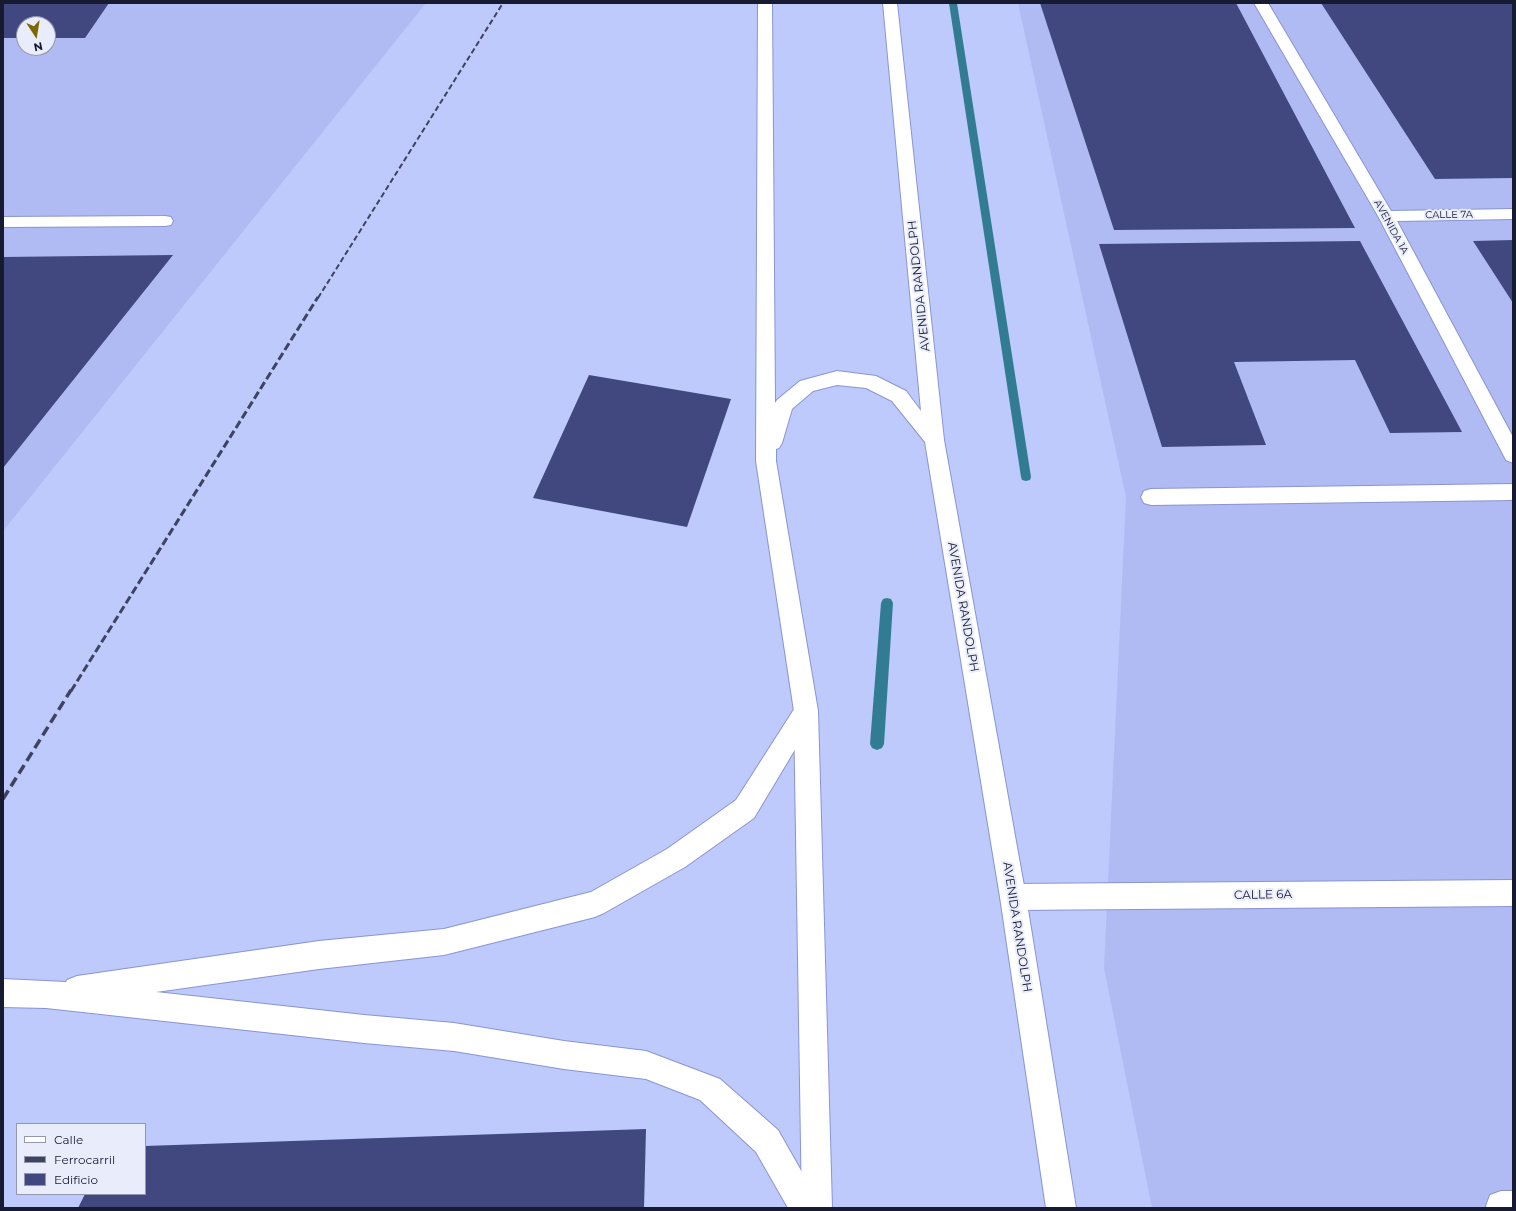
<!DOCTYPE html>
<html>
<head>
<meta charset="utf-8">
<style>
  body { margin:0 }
  #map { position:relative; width:1516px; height:1211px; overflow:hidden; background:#bec9fc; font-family:Montserrat,sans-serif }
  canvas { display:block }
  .frame { position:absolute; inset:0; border:4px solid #171b32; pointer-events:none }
  .legend { position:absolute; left:16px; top:1123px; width:130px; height:72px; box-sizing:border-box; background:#e9ecfa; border:1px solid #9598aa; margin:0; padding:5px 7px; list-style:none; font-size:12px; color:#171b32 }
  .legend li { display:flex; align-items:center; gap:8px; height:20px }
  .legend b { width:20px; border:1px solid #9598aa }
  .north { position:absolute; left:16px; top:16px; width:40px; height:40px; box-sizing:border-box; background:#e9ecfa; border:1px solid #9598aa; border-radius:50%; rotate:168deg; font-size:11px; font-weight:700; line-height:16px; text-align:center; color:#171b32 }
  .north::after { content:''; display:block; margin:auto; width:14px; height:18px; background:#7e6900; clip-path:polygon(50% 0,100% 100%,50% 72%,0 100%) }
</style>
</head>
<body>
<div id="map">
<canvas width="1516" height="1211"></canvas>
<div class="frame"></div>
<ul class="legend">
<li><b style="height:5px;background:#fff"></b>Calle</li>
<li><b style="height:5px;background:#3e4361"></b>Ferrocarril</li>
<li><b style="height:11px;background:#40487f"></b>Edificio</li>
</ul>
<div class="north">N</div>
</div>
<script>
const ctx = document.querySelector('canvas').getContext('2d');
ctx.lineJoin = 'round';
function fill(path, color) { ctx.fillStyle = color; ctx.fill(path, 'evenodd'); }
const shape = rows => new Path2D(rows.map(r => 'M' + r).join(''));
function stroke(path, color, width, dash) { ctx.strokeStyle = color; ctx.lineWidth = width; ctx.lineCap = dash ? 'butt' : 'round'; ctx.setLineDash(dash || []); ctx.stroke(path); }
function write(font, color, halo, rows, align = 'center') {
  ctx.font = font + ' Montserrat,sans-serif'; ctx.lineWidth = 4; ctx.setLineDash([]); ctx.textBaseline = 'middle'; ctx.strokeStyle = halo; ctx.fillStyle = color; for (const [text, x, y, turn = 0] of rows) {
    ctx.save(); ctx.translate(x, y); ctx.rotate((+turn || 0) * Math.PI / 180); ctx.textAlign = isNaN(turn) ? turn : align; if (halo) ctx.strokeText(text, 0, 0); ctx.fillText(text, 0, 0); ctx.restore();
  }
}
const built = shape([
  [3,3,426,3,3,531],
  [24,24,48,24,48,48,24,48],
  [1018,3,1513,3,1513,1208,1152,1208,1104,968,1126,497]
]);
const stream = shape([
  [949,3,957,3,1031,477,1030,480,1026,481,1022,480,1021,477,949,3],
  [887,598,891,599,893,603,884,744,882,748,877,750,872,748,870,744,881,603,883,599,887,598]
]);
const building = shape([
  [3,3,109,3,85,38,48,38,48,24,24,24,24,38,3,38],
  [1040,3,1236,3,1355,228,1114,230],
  [1321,3,1513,3,1513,178,1435,179],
  [1513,240,1513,303,1473,241],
  [1360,241,1462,432,1390,433,1355,360,1234,362,1266,445,1162,447,1099,244],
  [173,255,3,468,3,257],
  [589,375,731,399,687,527,533,498],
  [646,1129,644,1208,78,1208,85,1194,145,1194,145,1146]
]);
const lane = shape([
  [1513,484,1513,500,1151,505,1144,503,1141,497,1144,491,1151,489,1513,484],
  [1501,1191,1513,1191,1513,1208,1487,1208,1486,1206,1490,1195,1501,1191]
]);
const street = shape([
  [1254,3,1268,3,1391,211,1513,209,1513,219,1397,221,1513,437,1513,463,1506,460,1378,216,1254,3],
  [165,216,171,217,173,221,171,225,165,226,3,227,3,217,165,216],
  [806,700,814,703,818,711,754,818,685,867,604,913,595,917,444,955,319,969,156,992,364,1015,454,1023,564,1041,646,1051,720,1079,778,1130,816,1197,820,1208,788,1208,756,1152,700,1100,646,1079,564,1069,454,1051,364,1043,46,1008,3,1007,3,979,66,982,67,980,77,976,319,941,444,929,591,892,667,849,736,800,798,703,806,700],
  [1513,880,1513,906,1013,910,1004,906,1000,897,1004,888,1013,884,1513,880]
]);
const secondary = shape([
  [758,3,772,3,775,403,777,400,800,381,837,371,876,376,906,391,921,411,883,3,897,3,944,440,1026,897,1076,1208,1046,1208,1000,897,925,442,892,401,866,388,837,385,813,391,792,409,782,443,779,448,776,449,776,461,818,711,832,1208,802,1208,794,711,756,461,758,3]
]);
const railFar2 = shape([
  [318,298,503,3]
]);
const railFar1 = shape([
  [71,691,318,297]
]);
const rail = shape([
  [3,799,71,690]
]);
const farStreetnames = [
  ["CALLE 7A",1449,215,-1],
  ["AVENIDA 1A",1391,227,61]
];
const streetNames = [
  ["AVENIDA RANDOLPH",919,286,-96],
  ["AVENIDA RANDOLPH",963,607,80],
  ["CALLE 6A",1263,895,-1],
  ["AVENIDA RANDOLPH",1017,927,81]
];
fill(built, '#afbbf2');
fill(stream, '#327c93');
fill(building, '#40487f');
stroke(lane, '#8995d2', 2);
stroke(street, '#8995d2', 2);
stroke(secondary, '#8995d2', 2);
fill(lane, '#fff');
fill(street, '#fff');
fill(secondary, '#fff');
stroke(railFar2, '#3e4361', 2, [5.5, 3]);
stroke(railFar1, '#3e4361', 3, [8, 3.5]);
stroke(rail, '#3e4361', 3.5, [10, 5]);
write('10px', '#171b32', '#e9ecfa', farStreetnames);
write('12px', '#171b32', '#e9ecfa', streetNames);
</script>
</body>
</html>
